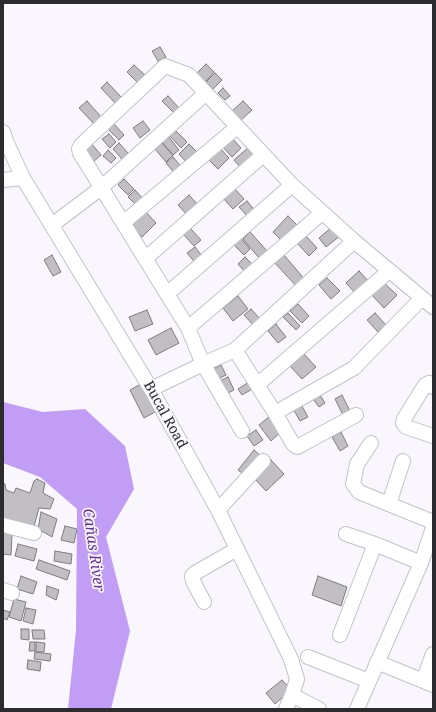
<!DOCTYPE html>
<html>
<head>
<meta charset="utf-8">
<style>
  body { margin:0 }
  #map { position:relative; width:436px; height:712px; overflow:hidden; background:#f9f7fd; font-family:"Noto Serif",serif }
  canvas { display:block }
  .frame { position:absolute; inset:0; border:4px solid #2c2b2d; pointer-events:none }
</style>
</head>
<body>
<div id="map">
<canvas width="436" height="712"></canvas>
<div class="frame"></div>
</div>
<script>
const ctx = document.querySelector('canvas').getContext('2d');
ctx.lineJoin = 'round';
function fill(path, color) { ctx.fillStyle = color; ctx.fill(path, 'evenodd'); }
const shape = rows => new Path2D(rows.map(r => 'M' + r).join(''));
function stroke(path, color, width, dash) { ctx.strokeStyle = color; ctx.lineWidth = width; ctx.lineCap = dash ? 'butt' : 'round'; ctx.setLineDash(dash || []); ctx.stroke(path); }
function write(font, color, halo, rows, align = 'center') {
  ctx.font = font + ' "Noto Serif",serif'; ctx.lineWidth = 3.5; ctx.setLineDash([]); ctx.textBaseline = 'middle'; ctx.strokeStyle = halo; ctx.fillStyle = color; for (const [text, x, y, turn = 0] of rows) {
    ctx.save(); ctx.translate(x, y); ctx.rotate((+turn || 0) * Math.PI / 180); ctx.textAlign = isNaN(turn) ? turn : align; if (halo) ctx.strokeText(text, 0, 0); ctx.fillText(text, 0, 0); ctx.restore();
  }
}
const water = shape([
  [3,402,43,412,85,409,125,446,134,489,106,537,130,631,111,709,68,709,76,630,77,509,40,477,3,463]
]);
const building = shape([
  [160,47,166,57,158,61,152,51,160,47],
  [206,64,214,72,205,82,196,74,206,64],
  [134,65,146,76,139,84,127,72,134,65],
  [215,73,222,80,213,89,206,82,215,73],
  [107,82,123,99,116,104,101,88,107,82],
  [223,88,230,96,225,100,218,93,223,88],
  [168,96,180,109,175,114,162,101,168,96],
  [87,101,103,119,96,126,79,108,87,101],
  [243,101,252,110,240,121,231,112,243,101],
  [143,121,150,130,140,138,133,128,143,121],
  [114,124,124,135,119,140,108,129,114,124],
  [175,130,187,142,181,148,169,135,175,130],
  [109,134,116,142,110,148,102,139,109,134],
  [168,136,179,150,173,155,161,141,168,136],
  [230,136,241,148,232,157,221,145,230,136],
  [91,143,101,155,93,162,83,150,91,143],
  [119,143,128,153,122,159,113,149,119,143],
  [162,143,173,155,166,162,155,149,162,143],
  [189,144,200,155,189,165,179,154,189,144],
  [250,146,257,155,242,169,234,160,250,146],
  [219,147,229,158,218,169,208,159,219,147],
  [108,150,116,158,111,163,103,156,108,150],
  [173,157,184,170,177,176,166,163,173,157],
  [124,179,134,189,128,195,118,185,124,179],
  [234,188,244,199,233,209,223,198,234,188],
  [135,190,145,201,138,207,128,197,135,190],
  [189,195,199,206,188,216,178,205,189,195],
  [247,201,256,212,249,218,239,207,247,201],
  [145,211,156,223,142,237,131,225,145,211],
  [288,216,298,226,283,242,273,232,288,216],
  [332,227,340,236,326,247,319,238,332,227],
  [190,228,201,240,194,246,183,234,190,228],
  [250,232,268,252,260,259,243,239,250,232],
  [238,235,250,249,244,255,231,242,238,235],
  [305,235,317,248,309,256,297,243,305,235],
  [195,247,205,260,198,266,187,253,195,247],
  [52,255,61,272,53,276,44,260,52,255],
  [284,255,306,281,298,288,275,263,284,255],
  [245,257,255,267,247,274,238,264,245,257],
  [359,271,370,283,357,295,346,283,359,271],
  [327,278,340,291,331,299,319,285,327,278],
  [383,282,397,295,384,308,371,294,383,282],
  [238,296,248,309,233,321,223,308,238,296],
  [298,304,309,316,302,323,290,311,298,304],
  [251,309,262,321,255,327,244,315,251,309],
  [147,310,153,324,135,331,129,317,147,310],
  [288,313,300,326,296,330,283,317,288,313],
  [375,313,386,325,378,332,367,320,375,313],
  [276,324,286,337,278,343,268,331,276,324],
  [171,328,179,343,156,355,148,340,171,328],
  [304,354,316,367,302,379,290,366,304,354],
  [221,365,226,375,218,379,213,369,221,365],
  [228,377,234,390,224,395,218,382,228,377],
  [249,382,254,388,242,395,238,389,249,382],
  [141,384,155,412,144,418,130,390,141,384],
  [320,395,325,403,319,407,313,399,320,395],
  [342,395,350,411,343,415,335,399,342,395],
  [299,401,308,417,300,421,291,405,299,401],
  [270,416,282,431,271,441,259,425,270,416],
  [256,430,263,440,254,446,247,436,256,430],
  [341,432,348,446,340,451,332,437,341,432],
  [254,450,261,456,246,476,238,470,254,450],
  [271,460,284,474,266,491,253,477,271,460],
  [37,479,45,483,43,493,54,499,50,509,39,508,33,530,3,522,3,483,5,484,6,490,14,493,16,488,30,493,34,481,37,479],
  [41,512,57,519,52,537,38,529,41,512],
  [65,526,77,529,74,543,61,540,65,526],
  [3,533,12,534,11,555,3,554,3,533],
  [18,544,37,549,34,561,15,556,18,544],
  [55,551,72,554,71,564,54,561,55,551],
  [39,560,70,571,67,580,36,569,39,560],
  [21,576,37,582,33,594,17,589,21,576],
  [318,576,347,587,341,606,312,595,318,576],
  [47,586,59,590,56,600,46,595,47,586],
  [14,599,26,602,21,621,9,617,14,599],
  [26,608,36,610,33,624,23,621,26,608],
  [3,610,10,612,7,620,3,618,3,610],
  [21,629,29,629,29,640,21,639,21,629],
  [32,630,44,630,45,639,33,639,32,630],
  [30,642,35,642,35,651,29,651,30,642],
  [36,642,45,643,44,652,36,652,36,642],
  [35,652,51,654,50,661,34,659,35,652],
  [28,660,41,662,40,671,27,669,28,660],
  [282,680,291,690,275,704,266,693,282,680]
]);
const minor = shape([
  [3,132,6,141,23,178,151,389,218,510,291,659,297,679,292,695,286,709],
  [3,180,23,178],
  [123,223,237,127],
  [52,225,101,188,206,93],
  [145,259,263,155],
  [167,294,292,185],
  [188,328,322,213],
  [235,350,275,413,293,444,297,447,301,445,356,415],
  [257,385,389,271],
  [433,387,429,383,425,385,404,419,403,423,406,427,433,436],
  [151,389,203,364,235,350,354,241],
  [275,413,354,368,422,298],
  [242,431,203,364,188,328,80,153,79,149,81,145,165,66,189,75,292,185,354,241,433,307],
  [371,443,357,464,353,484,359,492,433,522],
  [389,504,403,461],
  [218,510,263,461],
  [3,525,34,533],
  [346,534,375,544,421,563],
  [3,590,12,593],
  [204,602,193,581,192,576,195,573,237,549],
  [340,635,375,544],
  [308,657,369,681],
  [377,662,433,685],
  [423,681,433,654],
  [292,695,319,709],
  [357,709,421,563,433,528]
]);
const streetNames = [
  ["Bucal Road",165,415,61]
];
const waterNames = [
  ["Cañas River",93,550,82]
];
fill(water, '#c29df5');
fill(building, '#c1bec4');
stroke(building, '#7e7c81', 1);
stroke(minor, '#c4c2c7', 16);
stroke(minor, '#fff', 14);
write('14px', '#2c2b2d', '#f9f7fd', streetNames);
write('italic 15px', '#633195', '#f9f7fd', waterNames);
</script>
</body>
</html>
